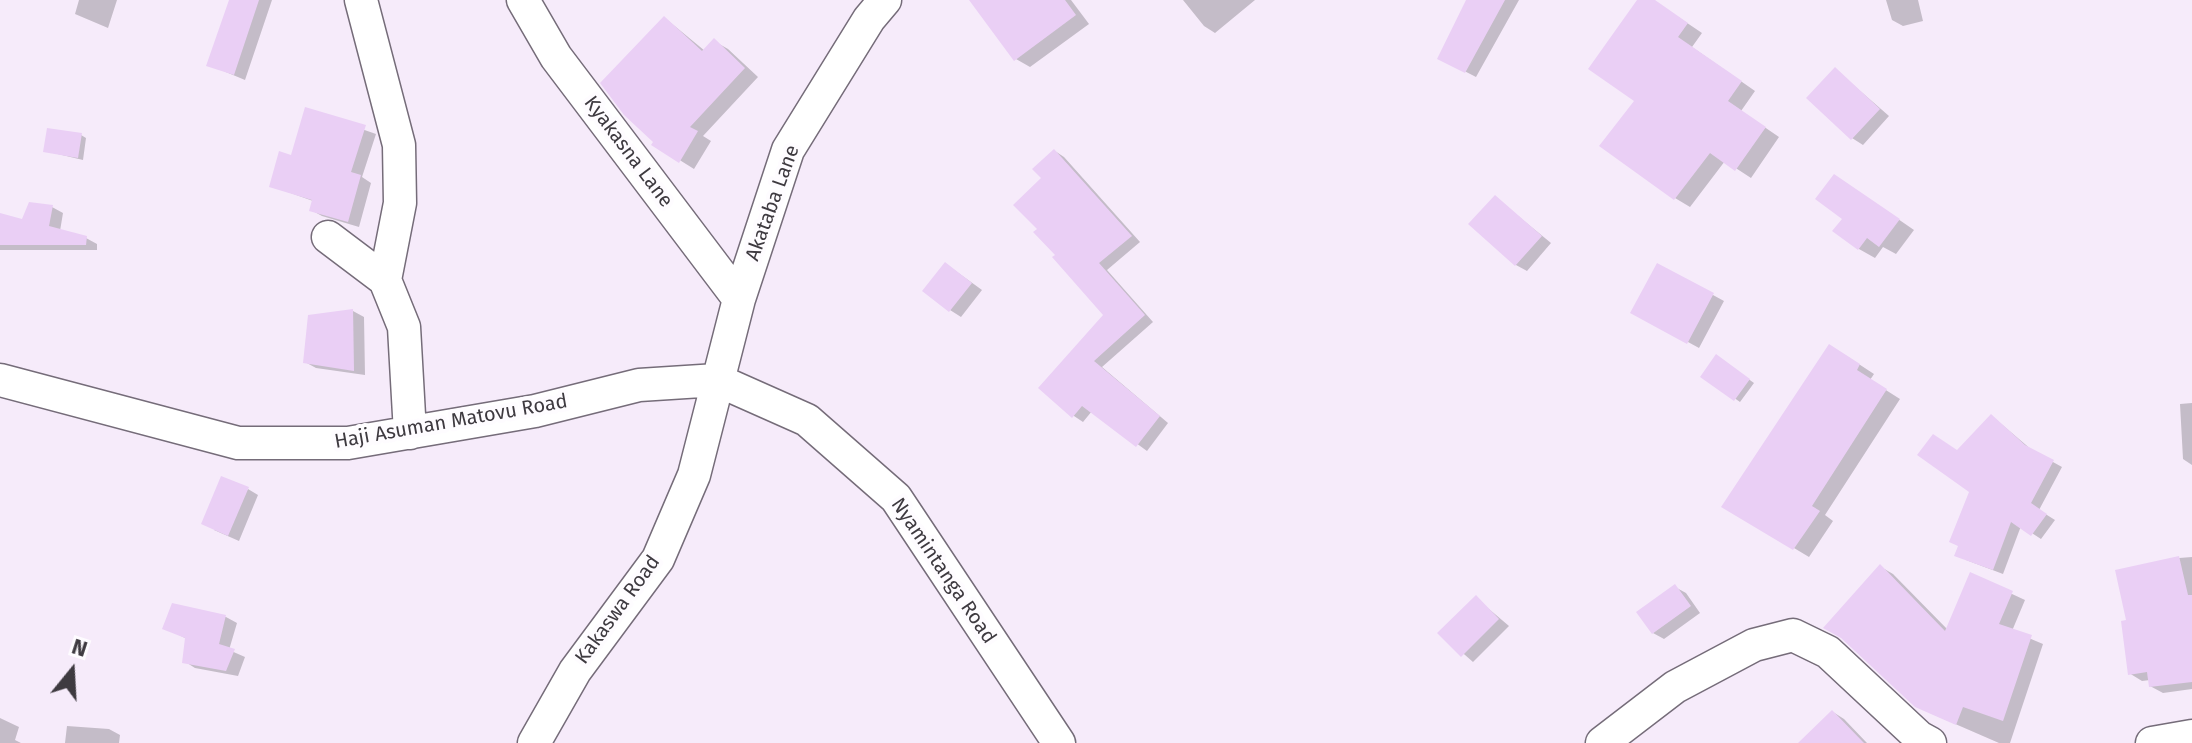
<!DOCTYPE html>
<html>
<head>
<meta charset="utf-8">
<style>
  body { margin:0 }
  #map { position:relative; width:2192px; height:743px; overflow:hidden; background:#f6ebfa; font-family:"Fira Sans",sans-serif }
  canvas { display:block }
  .north { position:absolute; left:32px; top:631px; width:80px; height:80px; -webkit-text-stroke:6px #fefcff; paint-order:stroke; rotate:18deg; font-size:22px; font-weight:700; line-height:32px; text-align:center; color:#3e3a40 }
  .north::after { content:''; display:block; margin:auto; width:28px; height:36px; background:#3e3a40; clip-path:polygon(50% 0,100% 100%,50% 72%,0 100%) }
</style>
</head>
<body>
<div id="map">
<canvas width="2192" height="743"></canvas>
<div class="north">N</div>
</div>
<script>
const ctx = document.querySelector('canvas').getContext('2d');
ctx.lineJoin = 'round';
function fill(path, color) { ctx.fillStyle = color; ctx.fill(path, 'evenodd'); }
const shape = rows => new Path2D(rows.map(r => 'M' + r).join(''));
function stroke(path, color, width, dash) { ctx.strokeStyle = color; ctx.lineWidth = width; ctx.lineCap = dash ? 'butt' : 'round'; ctx.setLineDash(dash || []); ctx.stroke(path); }
function write(font, color, halo, rows, align = 'center') {
  ctx.font = font + ' "Fira Sans",sans-serif'; ctx.lineWidth = 8; ctx.setLineDash([]); ctx.textBaseline = 'middle'; ctx.strokeStyle = halo; ctx.fillStyle = color; for (const [text, x, y, turn = 0] of rows) {
    ctx.save(); ctx.translate(x, y); ctx.rotate((+turn || 0) * Math.PI / 180); ctx.textAlign = isNaN(turn) ? turn : align; if (halo) ctx.strokeText(text, 0, 0); ctx.fillText(text, 0, 0); ctx.restore();
  }
}
const shadow = shape([
  [79,0,117,0,108,28,75,14],
  [231,0,272,0,245,80,209,65],
  [971,0,1071,0,1089,24,1030,67,1016,59],
  [1183,0,1255,0,1215,33,1204,26],
  [1468,0,1519,0,1476,77,1439,58],
  [1639,0,1653,0,1702,33,1692,47,1755,91,1741,111,1779,137,1751,178,1725,161,1690,207,1675,198,1637,100],
  [1886,0,1918,0,1923,21,1903,26,1892,20],
  [665,18,705,51,714,41,728,49,758,77,703,136,711,141,694,169,654,144],
  [1835,69,1889,116,1863,145,1852,138],
  [307,110,376,134,362,177,371,183,359,227,322,216,311,210,313,201,271,186,293,157],
  [81,135,86,138,83,160,45,151],
  [1055,151,1064,157,1140,242,1107,270,1153,322,1102,367,1168,423,1147,451,1092,411,1083,422,1074,416,1041,387,1106,315,1040,229,1044,178],
  [1850,186,1914,230,1896,254,1883,247,1875,258,1859,249,1844,219],
  [1495,197,1551,243,1527,271,1516,265],
  [52,207,63,213,60,231,86,238,97,244,97,250,0,250,0,215,23,221],
  [946,264,982,290,961,317,950,310],
  [1658,265,1724,301,1699,348,1633,312],
  [353,311,364,317,365,375,316,368,305,362],
  [1845,355,1874,374,1870,380,1900,399,1825,515,1833,521,1809,557,1724,506],
  [1722,360,1754,383,1740,402,1703,376],
  [2192,403,2192,465,2183,459,2180,404],
  [1992,416,2033,451,2062,467,2039,510,2055,520,2041,539,2021,526,2003,574,1966,560,1971,491,1958,452],
  [248,489,258,495,239,541,214,530],
  [2192,557,2192,689,2163,693,2150,686,2150,680,2142,681,2129,673,2128,622,2179,558],
  [1881,567,1893,574,1948,630,1971,575,2025,600,2012,631,2043,644,2010,743,1999,743,1930,713],
  [1675,587,1686,593,1700,613,1664,639,1653,633],
  [1476,598,1509,626,1473,662,1440,633],
  [173,606,226,617,237,623,229,650,245,657,238,676,195,668,184,661,187,639,165,628],
  [1833,712,1844,719,1867,743,1806,743],
  [0,718,19,727,15,740,21,743,0,743],
  [67,726,109,729,120,735,119,743,65,743]
]);
const building = shape([
  [229,0,259,0,234,75,206,66],
  [969,0,1065,0,1076,15,1014,61],
  [1466,0,1505,0,1465,73,1437,59],
  [1637,0,1655,0,1688,23,1678,37,1742,81,1728,101,1766,127,1735,171,1710,153,1674,200,1599,146,1634,101,1588,69],
  [664,16,702,51,714,38,745,68,690,127,698,131,679,163,651,145,653,142,624,115,600,83],
  [1835,67,1880,109,1851,140,1806,98],
  [305,107,366,125,351,172,361,175,348,222,309,211,312,200,269,187,279,151,291,155],
  [47,128,82,133,78,158,43,152],
  [1054,149,1132,236,1099,263,1145,315,1094,361,1160,416,1136,447,1082,406,1072,418,1038,388,1103,315,1052,257,1055,255,1033,232,1037,229,1013,205,1041,178,1032,169],
  [1834,174,1900,219,1879,247,1867,238,1858,250,1832,231,1842,219,1815,199],
  [1495,195,1542,236,1515,266,1468,224],
  [29,202,53,205,49,226,87,236,86,245,0,245,0,213,22,219],
  [945,262,972,283,949,312,922,291],
  [1657,263,1714,293,1687,344,1630,313],
  [353,309,354,371,303,363,308,315],
  [1829,344,1860,364,1857,370,1887,389,1812,506,1820,511,1793,550,1721,507],
  [1716,354,1750,379,1734,401,1700,377],
  [1991,414,2025,445,2054,460,2031,503,2047,514,2031,536,2011,522,1993,570,1954,556,1958,546,1949,542,1969,492,1917,455,1933,434,1957,450],
  [221,476,249,487,228,536,201,524],
  [2179,556,2188,595,2192,595,2192,682,2149,687,2147,672,2128,675,2121,621,2126,620,2115,570],
  [1880,564,1945,631,1970,572,2013,591,1999,624,2032,635,2003,721,1963,707,1956,725,1915,707,1841,638,1823,628],
  [1675,584,1691,606,1652,634,1636,612],
  [1476,595,1499,619,1461,657,1437,633],
  [172,603,226,615,219,644,235,649,226,671,182,663,185,638,162,629],
  [1832,710,1864,743,1798,743]
]);
const minor = shape([
  [361,0,399,145,400,203,385,280],
  [523,0,556,57,739,299],
  [328,237,385,280,404,327,410,433],
  [0,380,238,443,348,443,535,411,639,385,717,380,807,420,896,498,1059,743],
  [534,743,575,671,658,559,694,475,739,299,788,150,869,19,885,0],
  [1602,743,1675,687,1754,645,1793,635,1828,652,1919,737,1930,743],
  [2152,743,2192,736]
]);
const streetNames = [
  ["Kyakasna Lane",628,152,53],
  ["Akataba Lane",773,203,-70],
  ["Haji Asuman Matovu Road",451,422,-10],
  ["Nyamintanga Road",943,571,56],
  ["Kakaswa Road",618,610,-54]
];
fill(shadow, '#0003');
fill(building, '#eacff5');
stroke(minor, '#756c79', 35);
stroke(minor, '#fff', 32);
write('20px', '#3e3a40', '#fefcff', streetNames);
</script>
</body>
</html>
